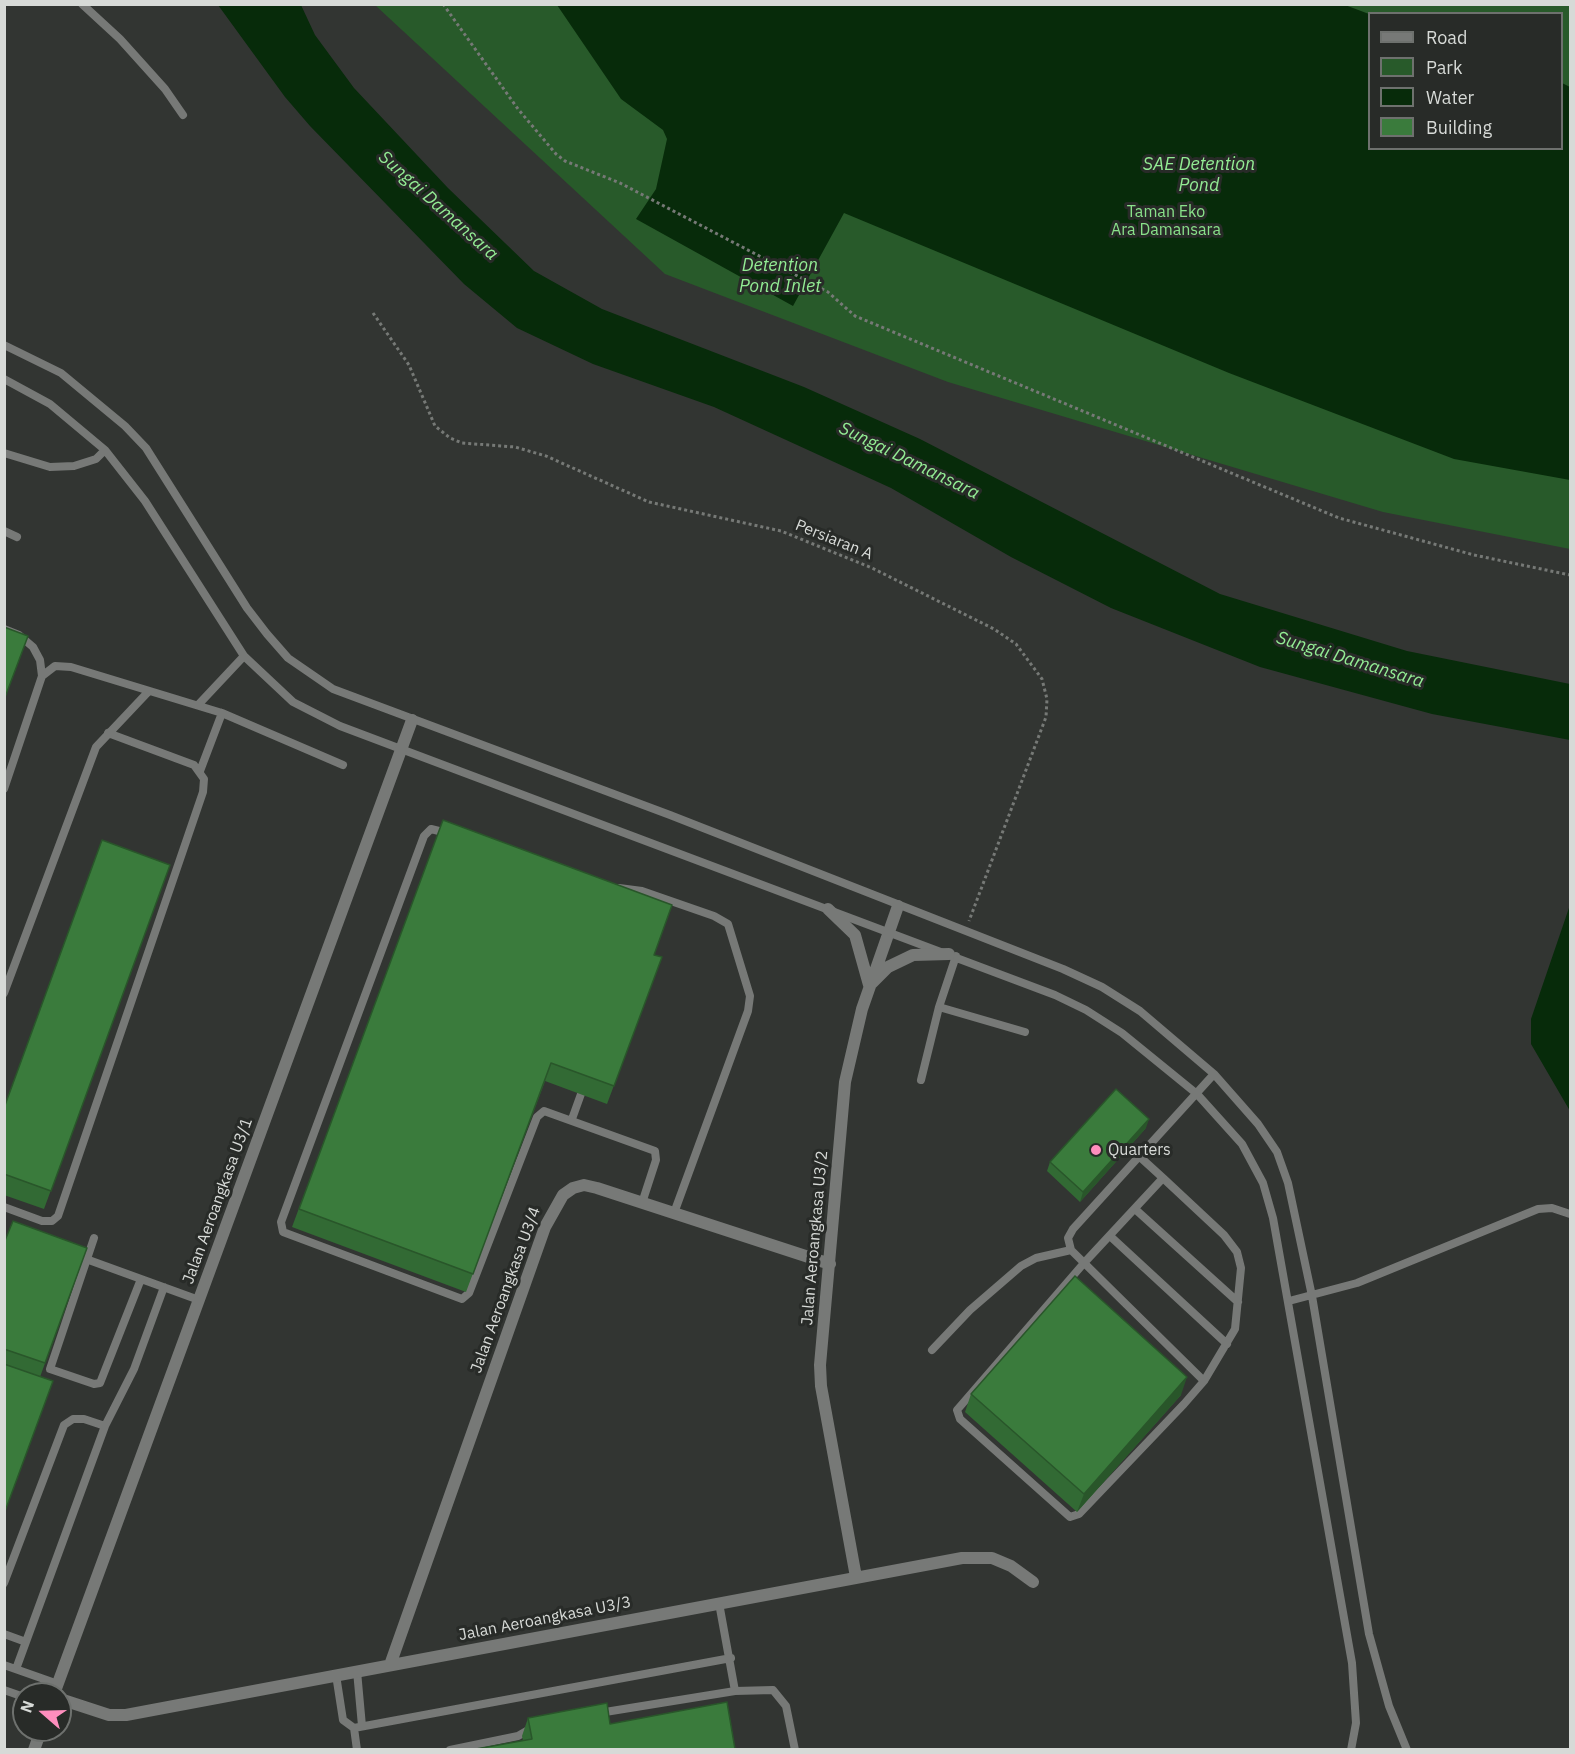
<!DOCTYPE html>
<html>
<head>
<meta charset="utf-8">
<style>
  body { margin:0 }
  #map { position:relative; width:1575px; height:1754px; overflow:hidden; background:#323532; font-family:"IBM Plex Sans",sans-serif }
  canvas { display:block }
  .frame { position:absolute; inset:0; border:6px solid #d7dad7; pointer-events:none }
  .legend { position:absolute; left:1368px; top:12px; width:195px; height:138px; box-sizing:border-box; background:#282b28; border:2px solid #6e716e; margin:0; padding:8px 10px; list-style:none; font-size:18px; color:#d7dad7 }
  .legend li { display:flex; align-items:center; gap:12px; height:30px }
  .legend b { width:30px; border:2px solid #6e716e }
  .north { position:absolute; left:12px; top:1682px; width:60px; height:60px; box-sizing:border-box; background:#282b28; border:2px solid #6e716e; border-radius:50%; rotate:290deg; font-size:16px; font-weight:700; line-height:24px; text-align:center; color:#d7dad7 }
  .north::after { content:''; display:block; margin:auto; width:21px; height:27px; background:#fe8ebd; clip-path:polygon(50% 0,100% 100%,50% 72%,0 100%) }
</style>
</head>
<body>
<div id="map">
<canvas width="1575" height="1754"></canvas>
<div class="frame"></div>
<ul class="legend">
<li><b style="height:8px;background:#777977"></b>Road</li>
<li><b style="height:16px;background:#285a2a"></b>Park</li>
<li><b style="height:16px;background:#072b0a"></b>Water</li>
<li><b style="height:16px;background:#3a7b3c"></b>Building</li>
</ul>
<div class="north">N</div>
</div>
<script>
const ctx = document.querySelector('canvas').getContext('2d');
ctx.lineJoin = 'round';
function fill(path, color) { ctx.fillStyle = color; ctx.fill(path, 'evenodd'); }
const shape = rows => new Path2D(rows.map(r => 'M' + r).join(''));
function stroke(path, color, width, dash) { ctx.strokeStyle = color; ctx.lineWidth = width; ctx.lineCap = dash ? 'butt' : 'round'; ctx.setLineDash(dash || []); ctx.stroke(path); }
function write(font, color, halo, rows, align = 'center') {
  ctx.font = font + ' "IBM Plex Sans",sans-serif'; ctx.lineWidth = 6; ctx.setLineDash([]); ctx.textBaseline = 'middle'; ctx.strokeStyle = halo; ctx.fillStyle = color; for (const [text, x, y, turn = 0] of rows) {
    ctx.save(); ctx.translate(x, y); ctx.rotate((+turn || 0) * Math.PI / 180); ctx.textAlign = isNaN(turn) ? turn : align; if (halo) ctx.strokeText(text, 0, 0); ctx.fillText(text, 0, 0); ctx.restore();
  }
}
const green = shape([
  [1566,4,1570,6,1570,549,1383,512,948,382,665,274,375,5],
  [1370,14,1562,14,1562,148,1370,148]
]);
const water = shape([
  [218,5,301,5,315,35,354,88,448,188,534,271,602,309,804,387,920,439,1220,594,1407,651,1570,684,1570,740,1432,714,1260,667,1111,608,1011,557,891,488,714,407,593,364,517,328,464,284,310,126,285,97],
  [557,5,1345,5,1369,14,1370,148,1562,148,1562,83,1570,87,1570,480,1454,459,1229,373,844,213,793,306,636,219,656,189,667,139,663,130,621,99],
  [1570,905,1570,1111,1531,1044,1531,1019]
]);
const path = shape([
  [443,4,518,109,556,154,565,161,620,183,828,292,855,316,1339,518,1474,555,1570,575],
  [373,313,409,365,435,426,450,438,462,443,515,447,546,456,649,502,781,531,872,568,994,629,1016,644,1042,679,1047,699,1046,717,969,921]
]);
const service = shape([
  [82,4,120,39,165,89,183,115],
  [4,345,61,373,125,426,146,448,247,608,267,634,288,658,333,689,670,815,1063,969,1102,987,1140,1011,1214,1074,1258,1124,1277,1152,1288,1183,1312,1296,1369,1634,1389,1706,1407,1750],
  [4,379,50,404,105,450,145,501,244,656,293,702,340,726,401,749,1055,995,1086,1010,1122,1033,1197,1094,1242,1144,1263,1183,1273,1218,1352,1663,1356,1723,1351,1750],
  [4,453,50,467,74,466,96,459,105,450],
  [4,531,17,537],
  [4,629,19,635,33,647,40,660,42,676],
  [198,705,244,656],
  [200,771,222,713],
  [4,789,42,676,55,666,71,667,222,713,343,765],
  [447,833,431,829,424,836,281,1222,283,1232,462,1299,469,1293,537,1117,544,1111,655,1151,656,1160,642,1203],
  [619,888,642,891,714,916,728,924,750,996,748,1011,674,1213],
  [4,993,96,747,148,692],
  [939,1007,1025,1032],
  [921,1080,939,1007,956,956],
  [572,1119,581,1094],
  [1140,1157,1163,1178],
  [1163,1178,1224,1235,1237,1252,1241,1268,1235,1329,1204,1381,1184,1404,1079,1514,1070,1517,960,1419,957,1410,1084,1263,1163,1178],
  [4,1207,42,1221,52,1221,58,1216,203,792,204,779,194,765,108,733],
  [1135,1209,1238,1302],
  [1110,1236,1227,1344],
  [94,1238,50,1369,94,1384,100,1383,141,1279],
  [86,1259,199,1300],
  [1289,1301,1357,1283,1538,1209,1552,1208,1570,1214],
  [932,1350,970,1310,1021,1266,1036,1258,1071,1250],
  [1204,1381,1071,1250,1068,1238,1073,1229,1214,1074],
  [4,1583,64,1425,73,1419,84,1419,105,1426],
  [719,1603,735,1691],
  [4,1634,26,1642],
  [4,1665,58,1684],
  [16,1669,105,1426,134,1369,164,1287],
  [357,1671,362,1726],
  [336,1675,343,1720,354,1728,731,1658],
  [4,1690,24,1697],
  [599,1713,735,1691,773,1690,786,1706,795,1750],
  [354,1728,357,1750],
  [450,1750,518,1736,530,1729]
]);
const minor = shape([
  [828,909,855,935,869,985],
  [872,983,888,967,913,955,949,954],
  [856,1577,821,1386,820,1365,845,1082,862,1009,898,906],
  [390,1665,545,1227,563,1195,573,1188,584,1185,597,1188,830,1264],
  [54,1694,412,720],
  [60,1699,109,1715,126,1715,962,1558,992,1558,1011,1566,1033,1582],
  [34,1750,41,1730]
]);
const wall = shape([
  [443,820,654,955,662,957,607,1104,545,1081,466,1292,292,1227],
  [170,865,44,1209,4,1195,4,1108],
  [1146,1128,1080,1202,1047,1171,1050,1162],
  [4,1243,87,1248,40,1377,4,1514],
  [971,1394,1181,1395,1077,1512,965,1412],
  [528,1718,610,1724,523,1741,522,1736]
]);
const shadedWall = shape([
  [1149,1119,1146,1128,1080,1202,1083,1192],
  [1187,1377,1181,1395,1077,1512,1084,1494]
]);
const building = shape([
  [4,627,28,636,4,700,4,627],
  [443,820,672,905,654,955,662,957,614,1086,551,1063,473,1274,299,1209,443,820],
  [102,840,170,865,51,1191,4,1174,4,1108,102,840],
  [1116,1089,1149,1119,1083,1192,1050,1162,1116,1089],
  [13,1221,87,1248,45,1363,4,1349,4,1243,13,1221],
  [1075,1276,1187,1377,1084,1494,971,1394,1075,1276],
  [4,1364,53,1381,4,1514,4,1364],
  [727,1702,735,1749,476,1749,532,1739,528,1718,607,1703,610,1724,727,1702]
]);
const markers = [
  [1096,1150,6,"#fe8ebd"]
];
const parkNames = [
  ["Taman Eko",1166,212],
  ["Ara Damansara",1166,230]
];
const streetNames = [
  ["Persiaran A",834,540,22],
  ["Jalan Aeroangkasa U3/1",218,1201,-70],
  ["Jalan Aeroangkasa U3/2",815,1238,-85],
  ["Jalan Aeroangkasa U3/4",506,1290,-70],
  ["Jalan Aeroangkasa U3/3",545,1619,-11]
];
const poiNames = [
  ["Quarters",1108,1150]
];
const waterNames = [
  ["SAE Detention",1199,165],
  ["Pond",1199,186],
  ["Sungai Damansara",438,206,42],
  ["Detention",780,266],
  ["Pond Inlet",780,287],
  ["Sungai Damansara",909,461,26],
  ["Sungai Damansara",1350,660,17]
];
fill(green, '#285a2a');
fill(water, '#072b0a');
stroke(path, '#767976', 3, [3, 3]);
stroke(service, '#777977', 8);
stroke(minor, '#777977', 12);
fill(wall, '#326a34');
fill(shadedWall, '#29562a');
fill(building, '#3a7b3c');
stroke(building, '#29562a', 1.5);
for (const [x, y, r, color] of markers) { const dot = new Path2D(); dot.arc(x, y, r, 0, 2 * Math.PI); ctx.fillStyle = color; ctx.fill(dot); stroke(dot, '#282b28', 2); }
write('16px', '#89e18a', '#282b28', parkNames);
write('16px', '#d7dad7', '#282b28', streetNames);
write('16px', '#d7dad7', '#282b28', poiNames, 'left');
write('italic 18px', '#93ec94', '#282b28', waterNames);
</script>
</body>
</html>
